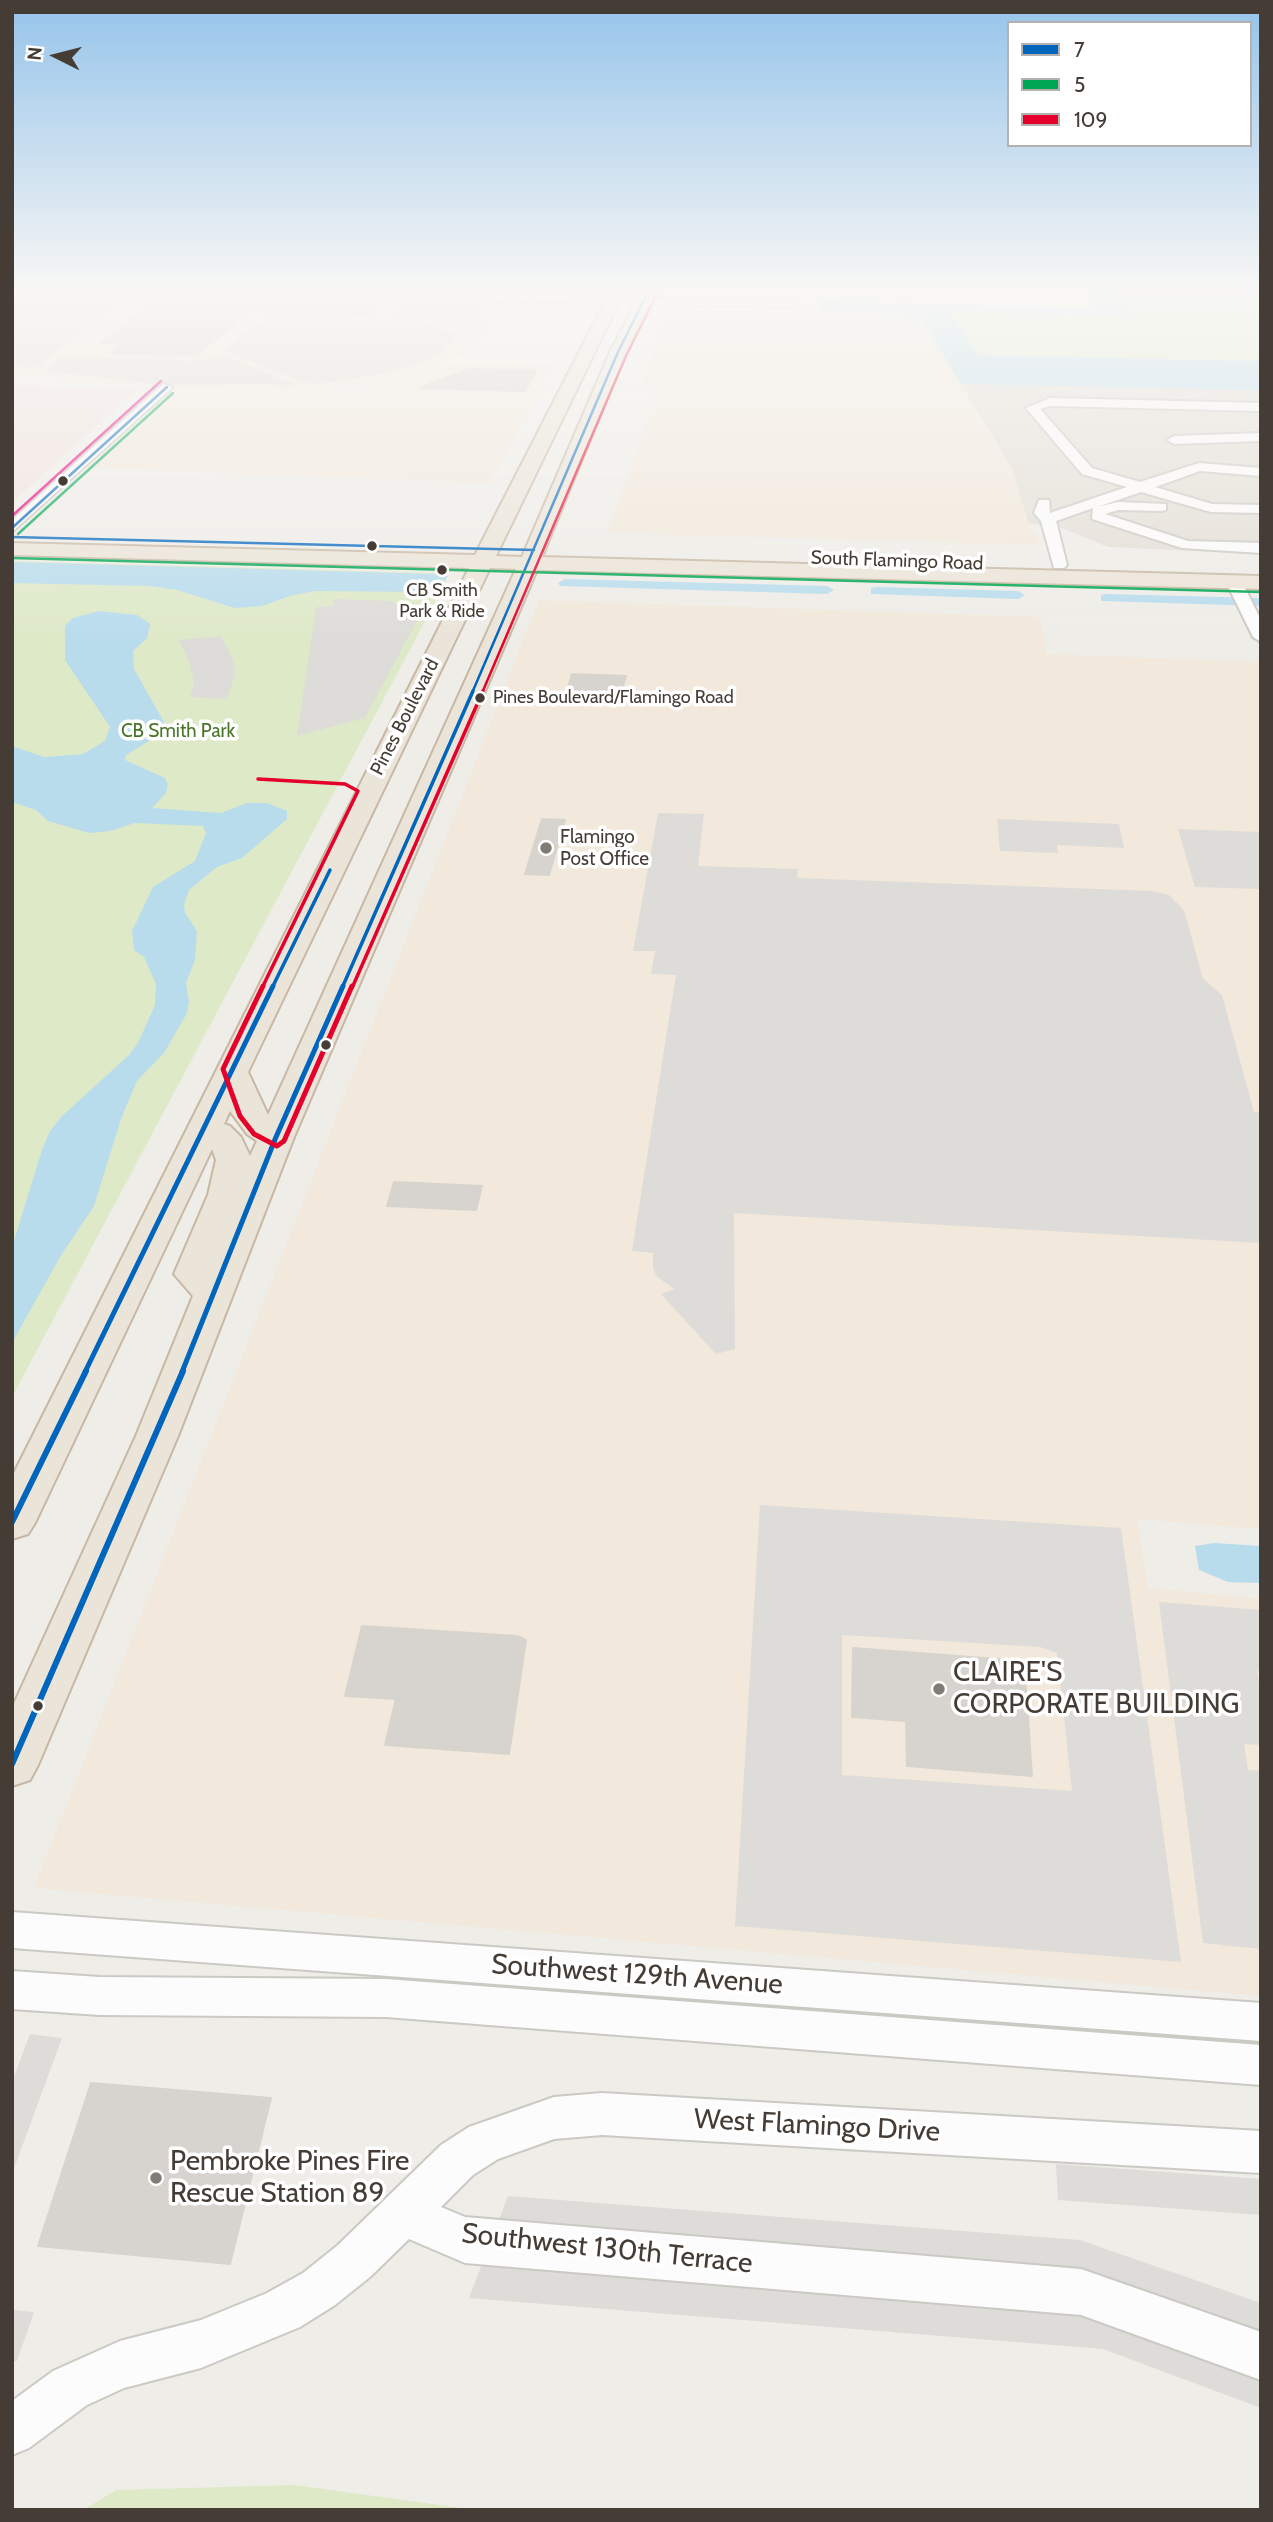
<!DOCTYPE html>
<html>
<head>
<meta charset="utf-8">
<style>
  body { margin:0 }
  #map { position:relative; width:1273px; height:2522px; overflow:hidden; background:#efede8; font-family:Cabin,sans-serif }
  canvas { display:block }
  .frame { position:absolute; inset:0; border:14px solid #453d35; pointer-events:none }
  .legend { position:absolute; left:1007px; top:21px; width:245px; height:126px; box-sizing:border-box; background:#fff; border:2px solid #b5b1ae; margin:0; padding:9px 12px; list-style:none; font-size:21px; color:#453d35 }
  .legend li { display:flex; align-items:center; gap:14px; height:35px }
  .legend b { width:35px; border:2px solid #b5b1ae }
  .north { position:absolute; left:21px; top:21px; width:70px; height:70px; -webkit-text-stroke:5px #fff; paint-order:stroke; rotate:276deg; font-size:19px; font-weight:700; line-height:28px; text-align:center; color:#453d35 }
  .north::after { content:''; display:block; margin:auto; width:24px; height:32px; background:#453d35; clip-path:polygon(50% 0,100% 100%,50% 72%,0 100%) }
</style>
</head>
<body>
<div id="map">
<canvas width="1273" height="2522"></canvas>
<div class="frame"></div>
<ul class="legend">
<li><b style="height:9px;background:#0065bd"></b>7</li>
<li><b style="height:9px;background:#00a651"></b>5</li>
<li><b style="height:9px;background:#e4002b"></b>109</li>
</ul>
<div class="north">N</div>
</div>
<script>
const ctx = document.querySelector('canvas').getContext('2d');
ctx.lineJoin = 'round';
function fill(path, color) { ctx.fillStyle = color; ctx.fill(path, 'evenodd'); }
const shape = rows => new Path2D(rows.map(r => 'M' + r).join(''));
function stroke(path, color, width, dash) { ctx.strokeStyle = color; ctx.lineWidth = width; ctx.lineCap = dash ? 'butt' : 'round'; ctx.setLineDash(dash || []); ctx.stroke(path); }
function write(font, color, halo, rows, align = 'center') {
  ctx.font = font + ' Cabin,sans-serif'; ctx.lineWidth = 7; ctx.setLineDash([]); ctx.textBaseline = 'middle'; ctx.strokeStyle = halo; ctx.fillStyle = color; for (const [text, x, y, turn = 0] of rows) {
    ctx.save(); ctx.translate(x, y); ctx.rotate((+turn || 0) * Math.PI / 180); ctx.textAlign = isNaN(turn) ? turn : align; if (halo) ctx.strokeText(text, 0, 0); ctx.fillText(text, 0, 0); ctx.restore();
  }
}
const residential = shape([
  [960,383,1261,390,1261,554,1108,547,1064,529,1028,523,1012,469]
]);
const commercial = shape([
  [12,290,513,290,474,350,421,373,459,363,554,365,490,483,94,468,172,394,343,396,404,378,313,391,259,393,101,385,18,373,12,371],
  [520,290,605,290,601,298,519,295],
  [669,309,919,315,1012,469,1028,523,1041,545,607,533,659,388,640,387],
  [539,600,1040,617,1046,654,1261,662,1261,1529,1137,1519,1148,1588,1261,1599,1261,1996,34,1888]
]);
const medical = shape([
  [12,385,133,389,137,390,12,502]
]);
const green = shape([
  [1118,290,1261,290,1261,361,978,355,951,315,967,312,1121,316,1127,314],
  [12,561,440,573,447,580,12,1397],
  [294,2485,476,2510,83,2510,116,2490]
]);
const parking = shape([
  [19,290,64,290,49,301,111,303,116,305,116,308,37,366,27,367,12,363,12,293],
  [415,290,494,290,475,319,391,318],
  [282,318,423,322,457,335,443,351,427,359,390,372,316,384,303,382,225,351,256,323],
  [225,356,296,385,157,384,45,371,63,357,194,361],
  [333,599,391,601,409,614,420,615,365,718,297,736,316,607,333,606],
  [221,636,233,660,235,674,227,699,190,697,194,682,189,661,179,640],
  [658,813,704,814,698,866,798,869,797,878,1152,891,1169,895,1184,910,1203,979,1222,995,1254,1112,1261,1112,1261,1243,734,1213,735,1349,716,1354,661,1294,675,1289,657,1277,653,1268,653,1253,632,1251,676,975,651,974,655,951,633,951],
  [997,819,1119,824,1124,848,1057,845,1058,853,1000,851],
  [1178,829,1261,832,1261,889,1195,887],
  [760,1505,1121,1528,1181,1962,735,1926],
  [842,1635,1040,1647,1057,1653,1072,1791,842,1775],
  [1159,1602,1261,1610,1261,1671,1257,1671,1261,1692,1261,1745,1244,1744,1248,1770,1261,1771,1261,1949,1203,1943],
  [30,2034,62,2038,12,2174,12,2082],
  [1056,2164,1261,2179,1261,2215,1058,2200],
  [508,2196,1080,2240,1261,2303,1261,2408,1103,2349,469,2298],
  [12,2310,34,2312,17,2361,12,2361]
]);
const water = shape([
  [1086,290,1118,290,1128,314,955,312,951,315,978,355,1261,361,1261,390,966,384,960,383,919,315,821,311,821,302,826,301,1088,308,1091,307],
  [12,562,436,574,448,576,441,586,432,592,314,591,290,596,262,606,235,608,177,590,150,586,12,583],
  [99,611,137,615,150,624,147,638,133,651,134,669,168,729,126,755,125,760,165,778,168,784,166,793,152,808,221,813,247,803,267,803,287,811,287,819,242,858,217,867,189,890,184,905,185,913,197,931,195,960,186,983,189,1001,187,1013,164,1053,137,1081,121,1119,94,1206,60,1257,12,1343,12,1247,42,1150,50,1131,61,1117,129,1055,138,1043,155,1005,156,984,144,957,134,950,132,931,153,887,195,861,206,833,203,826,135,823,110,831,89,833,48,821,36,810,12,802,12,746,44,757,83,754,105,741,110,727,65,660,65,626,73,618],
  [1214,1543,1261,1546,1261,1583,1228,1582,1199,1570,1195,1546]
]);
const canal = shape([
  [565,579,827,586,834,590,827,594,560,586,558,583,565,579],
  [876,587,1018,591,1025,595,1018,599,871,594,871,588,876,587],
  [1106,594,1261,598,1261,606,1101,601,1101,595,1106,594]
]);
const building = shape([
  [167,290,394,290,372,315,249,312,197,355,111,353,123,343,101,343,167,290],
  [470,369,536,371,525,391,419,388,470,369],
  [572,674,626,676,621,693,567,691,572,674],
  [542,819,565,820,549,875,525,874,542,819],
  [394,1182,482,1186,476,1210,387,1206,394,1182],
  [362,1626,517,1636,526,1640,509,1754,385,1745,396,1699,345,1696,362,1626],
  [853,1648,1024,1661,1032,1776,907,1766,906,1721,852,1717,853,1648],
  [91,2083,271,2098,230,2264,38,2246,91,2083]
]);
const minor = shape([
  [499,295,794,301,799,304,794,307,502,301,491,304,491,300,499,295],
  [163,384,173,387,12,532,12,520,163,384],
  [1050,398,1261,403,1261,411,1051,406,1040,409,1092,468,1140,482,1199,463,1261,468,1261,476,1200,471,1155,487,1212,504,1261,505,1261,513,1211,512,1141,492,1097,507,1118,502,1166,504,1166,510,1161,511,1118,510,1105,514,1188,541,1261,543,1261,553,1182,548,1092,519,1093,508,1056,521,1067,565,1064,568,1054,568,1041,521,1034,513,1039,500,1049,500,1050,513,1127,487,1082,474,1026,408,1050,398],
  [1261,433,1261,441,1174,444,1167,440,1174,436,1261,433],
  [1234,577,1242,582,1261,620,1261,642,1253,637,1226,582,1234,577],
  [12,1912,1261,2003,1261,2041,12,1948,12,1912],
  [12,1971,99,1977,386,1979,1261,2045,1261,2085,386,2017,99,2015,12,2009,12,1971],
  [602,2093,1261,2131,1261,2173,602,2135,554,2139,498,2159,473,2175,441,2207,465,2217,1081,2269,1261,2332,1261,2380,1081,2315,465,2263,409,2239,370,2277,335,2305,300,2327,201,2368,124,2388,87,2405,29,2448,12,2455,12,2401,53,2371,120,2341,201,2320,267,2293,303,2273,338,2245,441,2145,469,2127,554,2097,602,2093]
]);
const highway = shape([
  [611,290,625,290,496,556,522,557,610,352,642,290,656,290,626,352,542,557,1261,576,1261,589,537,570,294,1137,178,1436,38,1765,30,1780,12,1786,12,1708,136,1436,193,1296,174,1274,208,1195,216,1160,212,1149,35,1523,28,1534,12,1539,12,1477,469,568,12,555,12,543,475,555,611,290],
  [490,568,516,569,268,1115,248,1072,490,568],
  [230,1111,247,1134,257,1141,250,1156,241,1137,230,1126,224,1124,230,1111]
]);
const bus1Far3 = shape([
  [12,528,167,387],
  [12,537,534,550],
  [472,693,618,352,649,290]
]);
const bus1Far2 = shape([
  [272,988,330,870],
  [342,988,473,691]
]);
const bus1Far1 = shape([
  [85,1372,273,986],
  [182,1372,276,1137,343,986]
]);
const bus1 = shape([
  [12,1522,86,1371],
  [12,1764,183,1371]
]);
const bus2 = shape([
  [18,534,173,393],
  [12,558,1261,592]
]);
const bus3Far2 = shape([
  [482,693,626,356,657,294]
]);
const bus3Far1 = shape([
  [258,779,345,784,358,791,262,988],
  [352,988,483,691]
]);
const bus3 = shape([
  [263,986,223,1069,240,1116,254,1134,277,1146,284,1141,352,986]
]);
const bus4 = shape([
  [12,516,161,381]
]);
const markers = [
  [63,481,6,"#453d35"],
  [372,546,6,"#453d35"],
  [442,570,6,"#453d35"],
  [480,698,6,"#453d35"],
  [546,848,7,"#807b74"],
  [326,1045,6,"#453d35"],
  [939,1689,7,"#807b74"],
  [38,1706,6,"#453d35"],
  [156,2178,7,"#807b74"]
];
const farBusnames = [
  ["CB Smith",442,591],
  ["Park & Ride",442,612],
  ["Pines Boulevard/Flamingo Road",493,698,"left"]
];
const farStreetnames = [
  ["South Flamingo Road",897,561,2],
  ["Pines Boulevard",405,717,-63]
];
const farParknames = [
  ["CB Smith Park",178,731]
];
const farPoinames = [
  ["Flamingo",560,837],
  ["Post Office",560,859]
];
const nearPoinames = [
  ["CLAIRE'S",953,1673],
  ["CORPORATE BUILDING",953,1705],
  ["Pembroke Pines Fire",170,2162],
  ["Rescue Station 89",170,2194]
];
const nearStreetnames = [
  ["Southwest 129th Avenue",637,1975,4],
  ["West Flamingo Drive",817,2126,3],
  ["Southwest 130th Terrace",607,2249,6]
];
fill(residential, '#e3ded5');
fill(commercial, '#f2e8db');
fill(medical, '#f1e3df');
fill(green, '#dee9c8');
fill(parking, '#dedcd8');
fill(water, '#b9dced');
fill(canal, '#b9dced');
fill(building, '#d7d4cf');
stroke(building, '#d7d4ce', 2);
stroke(minor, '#cbc9c4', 4);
stroke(highway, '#c7b8a4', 4);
fill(minor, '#fdfcfc');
fill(highway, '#ebe4d8');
stroke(bus1Far3, '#0065bd', 2.5);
stroke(bus1Far2, '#0065bd', 3.5);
stroke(bus1Far1, '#0065bd', 5);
stroke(bus1, '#0065bd', 6);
stroke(bus2, '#00a651', 2.5);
stroke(bus3Far2, '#e4002b', 2.5);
stroke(bus3Far1, '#e4002b', 3.5);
stroke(bus3, '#e4002b', 5);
stroke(bus4, '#e5007d', 2.5);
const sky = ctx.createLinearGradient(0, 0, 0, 643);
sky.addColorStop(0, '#95c4ea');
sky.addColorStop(0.45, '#f8f7f5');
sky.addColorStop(1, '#f8f7f500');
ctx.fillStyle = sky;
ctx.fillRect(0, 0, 1273, 643);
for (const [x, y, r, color] of markers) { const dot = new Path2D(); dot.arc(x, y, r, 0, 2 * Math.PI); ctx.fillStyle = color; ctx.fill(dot); stroke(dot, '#fff', 2.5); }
write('18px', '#453d35', '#fff', farBusnames);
write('19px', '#453d35', '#fff', farStreetnames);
write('19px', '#4a7529', '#fff', farParknames);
write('19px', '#453d35', '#fff', farPoinames, 'left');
write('28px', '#453d35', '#fff', nearPoinames, 'left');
write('28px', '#453d35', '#fff', nearStreetnames);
</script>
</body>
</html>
